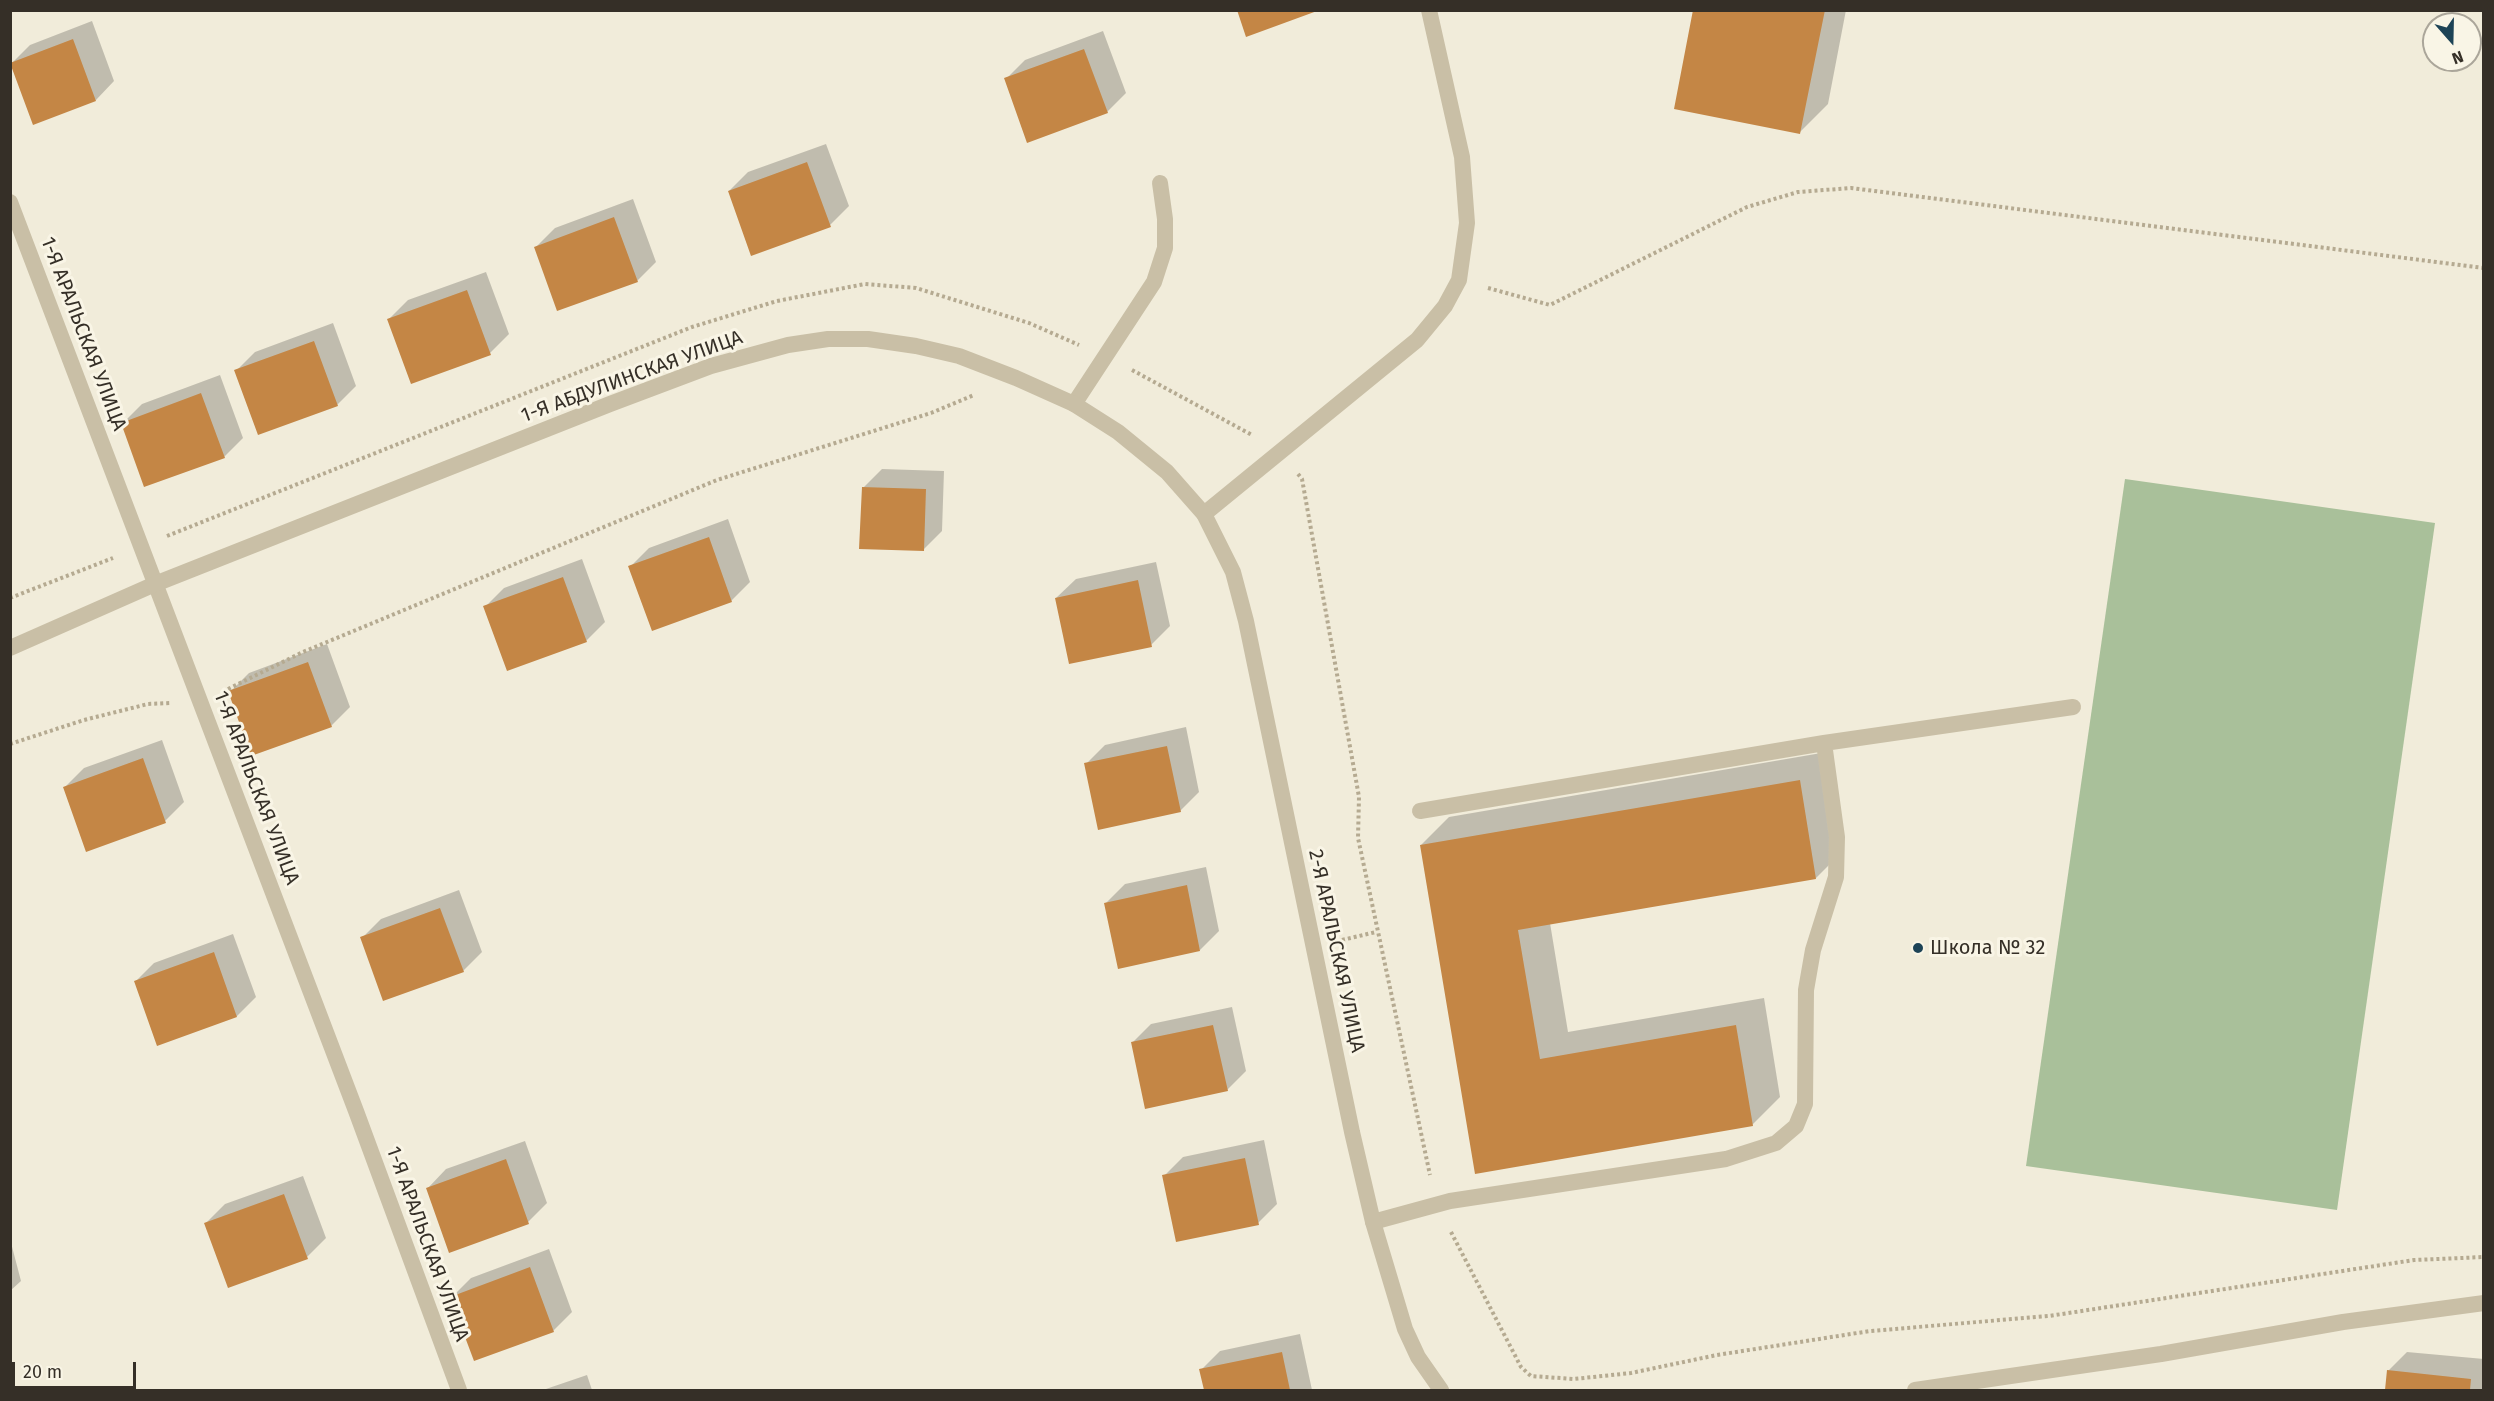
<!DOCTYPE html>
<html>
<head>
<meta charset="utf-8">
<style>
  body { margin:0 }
  #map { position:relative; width:2494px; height:1401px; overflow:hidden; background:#f1ecda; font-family:"Fira Sans",sans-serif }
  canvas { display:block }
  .frame { position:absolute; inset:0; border:12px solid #352f27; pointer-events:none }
  .north { position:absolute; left:2422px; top:12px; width:60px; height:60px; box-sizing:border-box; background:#f9f5e6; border:2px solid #aba69a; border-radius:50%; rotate:160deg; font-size:16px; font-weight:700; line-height:24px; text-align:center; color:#352f27 }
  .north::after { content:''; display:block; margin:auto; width:21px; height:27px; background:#1d4356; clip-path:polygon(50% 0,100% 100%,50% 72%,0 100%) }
  .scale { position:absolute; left:12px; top:1362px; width:124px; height:27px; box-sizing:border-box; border:3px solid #352f27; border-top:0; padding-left:8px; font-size:18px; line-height:21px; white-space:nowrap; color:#352f27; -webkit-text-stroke:4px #f9f5e6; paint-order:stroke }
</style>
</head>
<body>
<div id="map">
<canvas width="2494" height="1401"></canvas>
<div class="frame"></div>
<div class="north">N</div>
<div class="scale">20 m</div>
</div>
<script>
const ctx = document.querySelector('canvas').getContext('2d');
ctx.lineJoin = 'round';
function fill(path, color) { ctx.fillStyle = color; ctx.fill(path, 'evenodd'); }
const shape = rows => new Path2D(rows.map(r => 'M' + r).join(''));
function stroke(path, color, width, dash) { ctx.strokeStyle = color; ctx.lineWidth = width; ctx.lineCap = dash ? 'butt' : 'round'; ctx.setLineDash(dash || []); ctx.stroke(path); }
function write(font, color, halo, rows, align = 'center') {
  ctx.font = font + ' "Fira Sans",sans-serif'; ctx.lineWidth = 6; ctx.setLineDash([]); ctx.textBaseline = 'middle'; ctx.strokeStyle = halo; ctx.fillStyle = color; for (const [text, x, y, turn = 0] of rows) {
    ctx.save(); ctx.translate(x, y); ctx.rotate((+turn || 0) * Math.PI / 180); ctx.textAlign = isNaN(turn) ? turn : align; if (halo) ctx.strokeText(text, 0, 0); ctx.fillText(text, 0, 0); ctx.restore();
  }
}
const green = shape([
  [2125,479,2435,523,2337,1210,2026,1166]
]);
const shadow = shape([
  [1695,10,1846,10,1828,104,1800,132],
  [92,21,114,81,96,100,11,64,30,45],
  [1103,31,1126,93,1107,112,1006,79,1025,60],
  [826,144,849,206,830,225,729,191,748,172],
  [633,199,656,262,637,281,536,247,555,228],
  [486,272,509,334,490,353,389,319,408,300],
  [333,323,356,386,337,405,236,371,255,352],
  [220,375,243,438,224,457,123,423,142,404],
  [882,469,944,471,942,531,923,550,863,488],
  [728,519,750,582,731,601,630,567,649,548],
  [582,559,605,622,586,641,485,607,504,588],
  [1156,562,1170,626,1151,645,1056,598,1076,579],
  [327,644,350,707,331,726,230,692,249,673],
  [1186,727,1199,792,1180,811,1086,764,1105,745],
  [162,740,184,802,165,821,87,850,65,787,84,768],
  [1827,752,1844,850,1816,878,1550,923,1568,1032,1764,998,1780,1097,1752,1125,1477,1172,1421,845,1449,817],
  [1206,867,1219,931,1200,950,1106,903,1125,884],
  [459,890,482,952,463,971,362,938,381,919],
  [233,934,256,997,237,1016,158,1044,135,982,154,963],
  [1232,1007,1246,1071,1227,1090,1132,1043,1151,1024],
  [1264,1140,1277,1204,1258,1223,1164,1176,1183,1157],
  [525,1141,547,1203,528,1222,450,1251,428,1188,446,1169],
  [303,1176,326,1238,307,1257,206,1223,225,1204],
  [10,1239,21,1281,10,1291],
  [549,1249,572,1312,553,1331,452,1297,471,1278],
  [1300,1334,1312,1390,1205,1390,1201,1370,1220,1351],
  [2407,1352,2484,1359,2484,1390,2386,1390,2388,1371],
  [587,1375,592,1390,543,1390]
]);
const building = shape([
  [1237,10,1317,10,1317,11,1246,37],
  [1693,10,1825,10,1800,134,1674,109],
  [73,39,96,101,33,125,10,63],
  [1084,49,1108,113,1027,143,1004,78],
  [807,162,831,227,751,256,728,191],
  [614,217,638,282,557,311,534,247],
  [467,290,491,355,411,384,387,319],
  [314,341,338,406,258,435,234,370],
  [201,393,225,458,144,487,121,423],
  [862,487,926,489,924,551,859,549],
  [709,537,732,602,652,631,628,566],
  [563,577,587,642,507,671,483,606],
  [1138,580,1152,647,1069,664,1055,598],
  [308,662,332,727,251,756,228,691],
  [1167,746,1181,812,1098,830,1084,763],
  [143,758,166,823,86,852,63,787],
  [1800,780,1816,879,1518,930,1540,1059,1736,1025,1753,1126,1475,1174,1420,845],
  [1187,885,1200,951,1118,969,1104,903],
  [440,908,464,972,383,1001,360,937],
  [214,952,237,1017,157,1046,134,981],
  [1213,1025,1228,1091,1145,1109,1131,1042],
  [1245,1158,1259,1225,1176,1242,1162,1175],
  [506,1159,529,1224,449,1253,426,1188],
  [284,1194,308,1259,228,1288,204,1223],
  [530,1267,554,1332,474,1361,450,1297],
  [1282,1352,1290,1390,1204,1390,1199,1369],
  [2387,1370,2471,1379,2470,1390,2385,1390]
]);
const path = shape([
  [1488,288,1550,305,1747,207,1798,192,1851,188,2484,268],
  [1132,370,1252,435],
  [1298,474,1302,479,1359,797,1358,838,1430,1175],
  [167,536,692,327,777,301,865,284,916,288,1029,323,1079,345],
  [10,598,113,558],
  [228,689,303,652,717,480,931,413,974,395],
  [10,744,84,720,148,704,170,703],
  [1342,940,1376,932],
  [1451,1232,1521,1367,1531,1376,1574,1379,1631,1373,1717,1355,1870,1331,2049,1316,2414,1260,2484,1257]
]);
const service = shape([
  [1074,404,1154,282,1165,248,1165,219,1160,183],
  [1204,514,1417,340,1445,306,1459,280,1467,223,1462,157,1429,10],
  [1420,811,1824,743,2073,707],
  [1373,1222,1450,1201,1726,1159,1776,1143,1796,1126,1805,1104,1806,990,1813,950,1836,877,1837,837,1824,743]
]);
const minor = shape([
  [10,202,356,1111,459,1390]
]);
const tertiary = shape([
  [10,648,155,584,610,404,711,366,788,345,828,339,868,339,916,346,959,356,1016,378,1074,404,1118,432,1167,472,1204,514,1233,572,1246,621,1352,1132,1373,1222,1405,1329,1418,1357,1441,1390],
  [1915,1390,2161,1354,2343,1322,2484,1303]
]);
const markers = [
  [1918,948,6,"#1d4356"]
];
const streetNames = [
  ["1-Я АРАЛЬСКАЯ УЛИЦА",83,334,69],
  ["1-Я АБДУЛИНСКАЯ УЛИЦА",632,377,-20],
  ["1-Я АРАЛЬСКАЯ УЛИЦА",256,788,69],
  ["2-Я АРАЛЬСКАЯ УЛИЦА",1336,951,78],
  ["1-Я АРАЛЬСКАЯ УЛИЦА",427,1244,70]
];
const poiNames = [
  ["Школа № 32",1930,948]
];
fill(green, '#a9c09a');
fill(shadow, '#0003');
fill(building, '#c48645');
stroke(path, '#b5aa91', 4, [3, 3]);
stroke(service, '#c9bfa6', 16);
stroke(minor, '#c9bfa6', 16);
stroke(tertiary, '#c9bfa6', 16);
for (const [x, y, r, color] of markers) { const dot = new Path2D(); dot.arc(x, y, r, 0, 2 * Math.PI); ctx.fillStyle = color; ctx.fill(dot); stroke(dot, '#f9f5e6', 2); }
write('20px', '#352f27', '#f9f5e6', streetNames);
write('20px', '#352f27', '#f9f5e6', poiNames, 'left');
</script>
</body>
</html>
